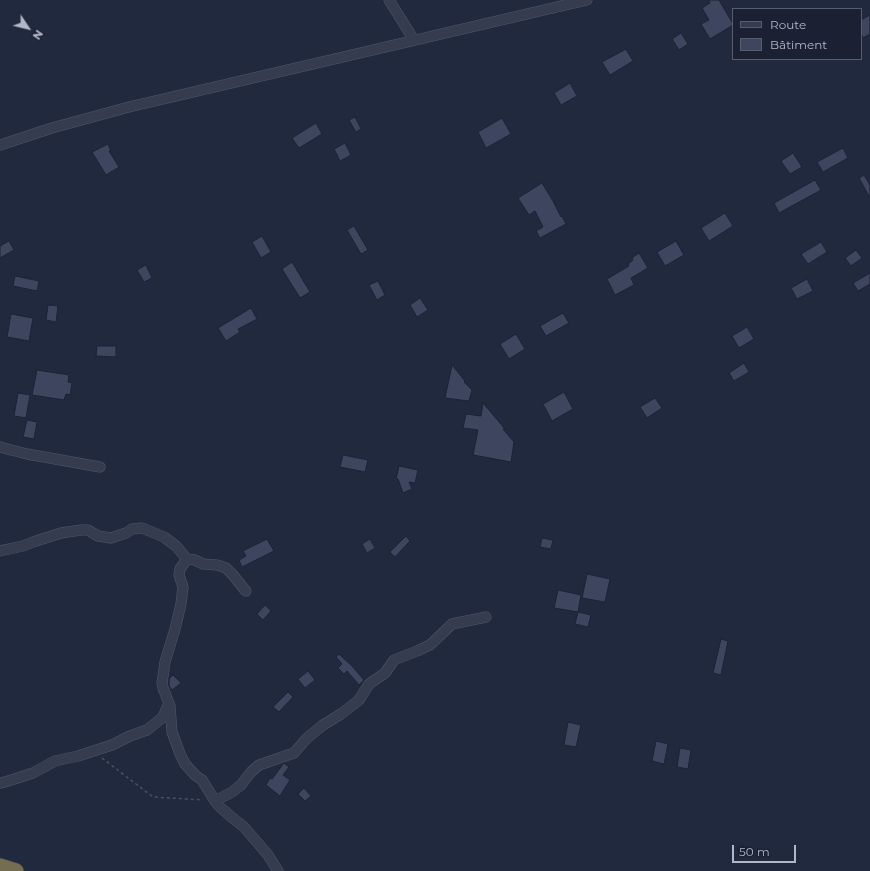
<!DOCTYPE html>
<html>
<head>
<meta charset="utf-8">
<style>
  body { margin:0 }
  #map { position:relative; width:870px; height:871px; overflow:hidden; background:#21293f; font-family:Montserrat,sans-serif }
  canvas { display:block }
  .legend { position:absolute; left:732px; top:8px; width:130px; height:52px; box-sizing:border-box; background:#1b2133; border:1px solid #575d6f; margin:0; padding:5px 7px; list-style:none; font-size:12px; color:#b1b7ca }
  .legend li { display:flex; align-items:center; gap:8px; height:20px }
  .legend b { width:20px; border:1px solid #575d6f }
  .north { position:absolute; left:8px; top:8px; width:40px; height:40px; -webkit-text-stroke:3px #1b2133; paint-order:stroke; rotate:125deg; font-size:11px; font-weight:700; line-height:16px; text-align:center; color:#b1b7ca }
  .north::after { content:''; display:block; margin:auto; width:14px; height:18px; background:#b1b7ca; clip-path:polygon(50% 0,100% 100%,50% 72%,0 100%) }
  .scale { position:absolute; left:732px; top:845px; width:64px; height:18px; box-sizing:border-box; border:2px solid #b1b7ca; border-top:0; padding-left:5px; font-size:12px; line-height:14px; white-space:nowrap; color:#b1b7ca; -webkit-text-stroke:3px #1b2133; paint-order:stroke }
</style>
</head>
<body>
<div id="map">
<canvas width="870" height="871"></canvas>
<ul class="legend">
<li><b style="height:5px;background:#363c4f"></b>Route</li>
<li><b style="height:11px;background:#3d455f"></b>Bâtiment</li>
</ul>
<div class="north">N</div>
<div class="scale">50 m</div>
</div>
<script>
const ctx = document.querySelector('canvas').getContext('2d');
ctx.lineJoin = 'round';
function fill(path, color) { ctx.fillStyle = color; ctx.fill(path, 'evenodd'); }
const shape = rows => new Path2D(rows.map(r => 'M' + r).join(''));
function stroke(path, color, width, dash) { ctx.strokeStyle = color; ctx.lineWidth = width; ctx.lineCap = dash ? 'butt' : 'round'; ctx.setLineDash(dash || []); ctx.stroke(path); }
const building = shape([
  [709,0,719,0,733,24,733,25,710,39,701,24,709,20,702,8,710,3,709,0],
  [870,15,870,34,863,38,861,33,861,20,870,15],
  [681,33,688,44,679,50,672,39,681,33],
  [626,49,633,61,610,75,602,62,626,49],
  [570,83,577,96,561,105,554,93,570,83],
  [355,117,361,129,356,132,349,120,355,117],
  [502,118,511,134,486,148,478,132,502,118],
  [316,123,322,134,299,148,292,138,316,123],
  [345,143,351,155,340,161,334,149,345,143],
  [108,144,111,151,109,151,119,167,106,175,92,152,108,144],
  [843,148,848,158,823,172,817,162,843,148],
  [793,153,802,167,790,174,781,161,793,153],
  [864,175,870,185,870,198,859,178,864,175],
  [815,180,821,190,779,213,774,203,815,180],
  [542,183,553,201,561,217,562,216,566,224,540,238,536,231,543,227,535,211,529,215,518,198,542,183],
  [725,213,733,226,709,241,701,228,725,213],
  [354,226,368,250,361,254,347,230,354,226],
  [262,236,271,252,261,258,252,242,262,236],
  [9,241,14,250,0,258,0,246,9,241],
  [676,241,684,255,665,266,657,252,676,241],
  [821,242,827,252,808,264,801,254,821,242],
  [856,250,862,258,851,266,845,258,856,250],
  [639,253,648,268,631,278,634,285,615,295,607,279,629,266,628,264,633,260,632,258,639,253],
  [292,262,310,292,300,298,282,269,292,262],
  [146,265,152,278,144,282,137,270,146,265],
  [870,273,870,284,858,291,853,283,870,273],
  [15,276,39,281,37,291,13,286,15,276],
  [807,279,813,291,797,299,791,288,807,279],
  [378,281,385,295,377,300,369,285,378,281],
  [420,298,428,310,417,317,410,305,420,298],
  [48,305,58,306,56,322,46,320,48,305],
  [251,308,257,319,238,329,240,332,226,341,218,328,251,308],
  [563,313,569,323,546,336,540,326,563,313],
  [11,314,33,318,29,341,7,337,11,314],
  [747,327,754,339,739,348,732,336,747,327],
  [516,334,525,349,509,359,500,344,516,334],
  [97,346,116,346,116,357,96,356,97,346],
  [744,363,749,372,734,381,729,373,744,363],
  [452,365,465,381,464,382,472,390,469,401,445,398,452,365],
  [37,370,69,375,68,382,72,383,70,395,66,394,64,400,32,395,37,370],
  [564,392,573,409,552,421,543,404,564,392],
  [18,393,30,395,26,418,14,416,18,393],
  [655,398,662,408,647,418,640,407,655,398],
  [483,403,505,429,503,429,514,442,511,462,473,455,478,430,463,428,466,414,481,416,483,403],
  [27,420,37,422,34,439,23,437,27,420],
  [343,455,368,460,365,472,340,467,343,455],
  [399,466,418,470,415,483,409,482,412,489,403,493,398,479,396,479,399,466],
  [406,536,410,541,395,557,390,552,406,536],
  [542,538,553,540,551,549,540,547,542,538],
  [267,539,274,551,242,567,239,560,246,556,243,551,267,539],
  [370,539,375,548,367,553,362,544,370,539],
  [587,574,610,579,605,602,582,598,587,574],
  [558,590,581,595,578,612,554,608,558,590],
  [265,605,271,611,263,620,257,614,265,605],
  [578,612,591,615,588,627,575,624,578,612],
  [721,639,728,641,721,675,713,673,721,639],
  [339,654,352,666,364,680,359,685,347,671,344,674,338,668,342,664,336,657,339,654],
  [308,671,315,680,305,688,298,679,308,671],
  [173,675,181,683,172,690,169,686,169,679,173,675],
  [288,692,293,697,279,712,273,707,288,692],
  [568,722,581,725,576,747,564,745,568,722],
  [656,741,668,744,664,764,652,761,656,741],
  [680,748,691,750,688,769,677,767,680,748],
  [284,763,289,767,283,775,290,780,280,796,266,785,270,778,272,779,284,763],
  [304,788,311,796,305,801,298,794,304,788]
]);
const path = shape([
  [102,758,153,797,203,800]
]);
const minor = shape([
  [389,0,414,40],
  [0,145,52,128,129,107,587,0],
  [0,447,27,454,100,467],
  [0,551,23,546,33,542,61,533,81,530,88,530,98,536,111,538,126,533,132,529,142,528,164,537,176,546,187,559,195,560,203,564,217,565,226,568,233,575,244,589,246,591],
  [187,559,180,569,179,575,183,587,181,604,175,629,165,662,162,683,163,688,170,706,172,732,180,754,185,764,195,775,202,780,215,801,220,807,229,815,244,827,268,855,278,871],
  [0,783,5,782,33,773,55,761,78,756,112,745,130,736,147,730,163,717,169,703],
  [215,801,232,792,241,785,251,772,259,765,294,753,307,738,323,725,341,714,359,700,369,684,385,673,394,660,417,651,430,645,452,624,486,617]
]);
const highway = shape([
  [0,866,16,871]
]);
fill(building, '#3d455f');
stroke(building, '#1d2335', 1);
stroke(minor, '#515769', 11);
stroke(highway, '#3e4456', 16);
stroke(path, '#41555d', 1.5, [3, 3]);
stroke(minor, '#363c4f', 10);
stroke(highway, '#756d52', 15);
</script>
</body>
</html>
